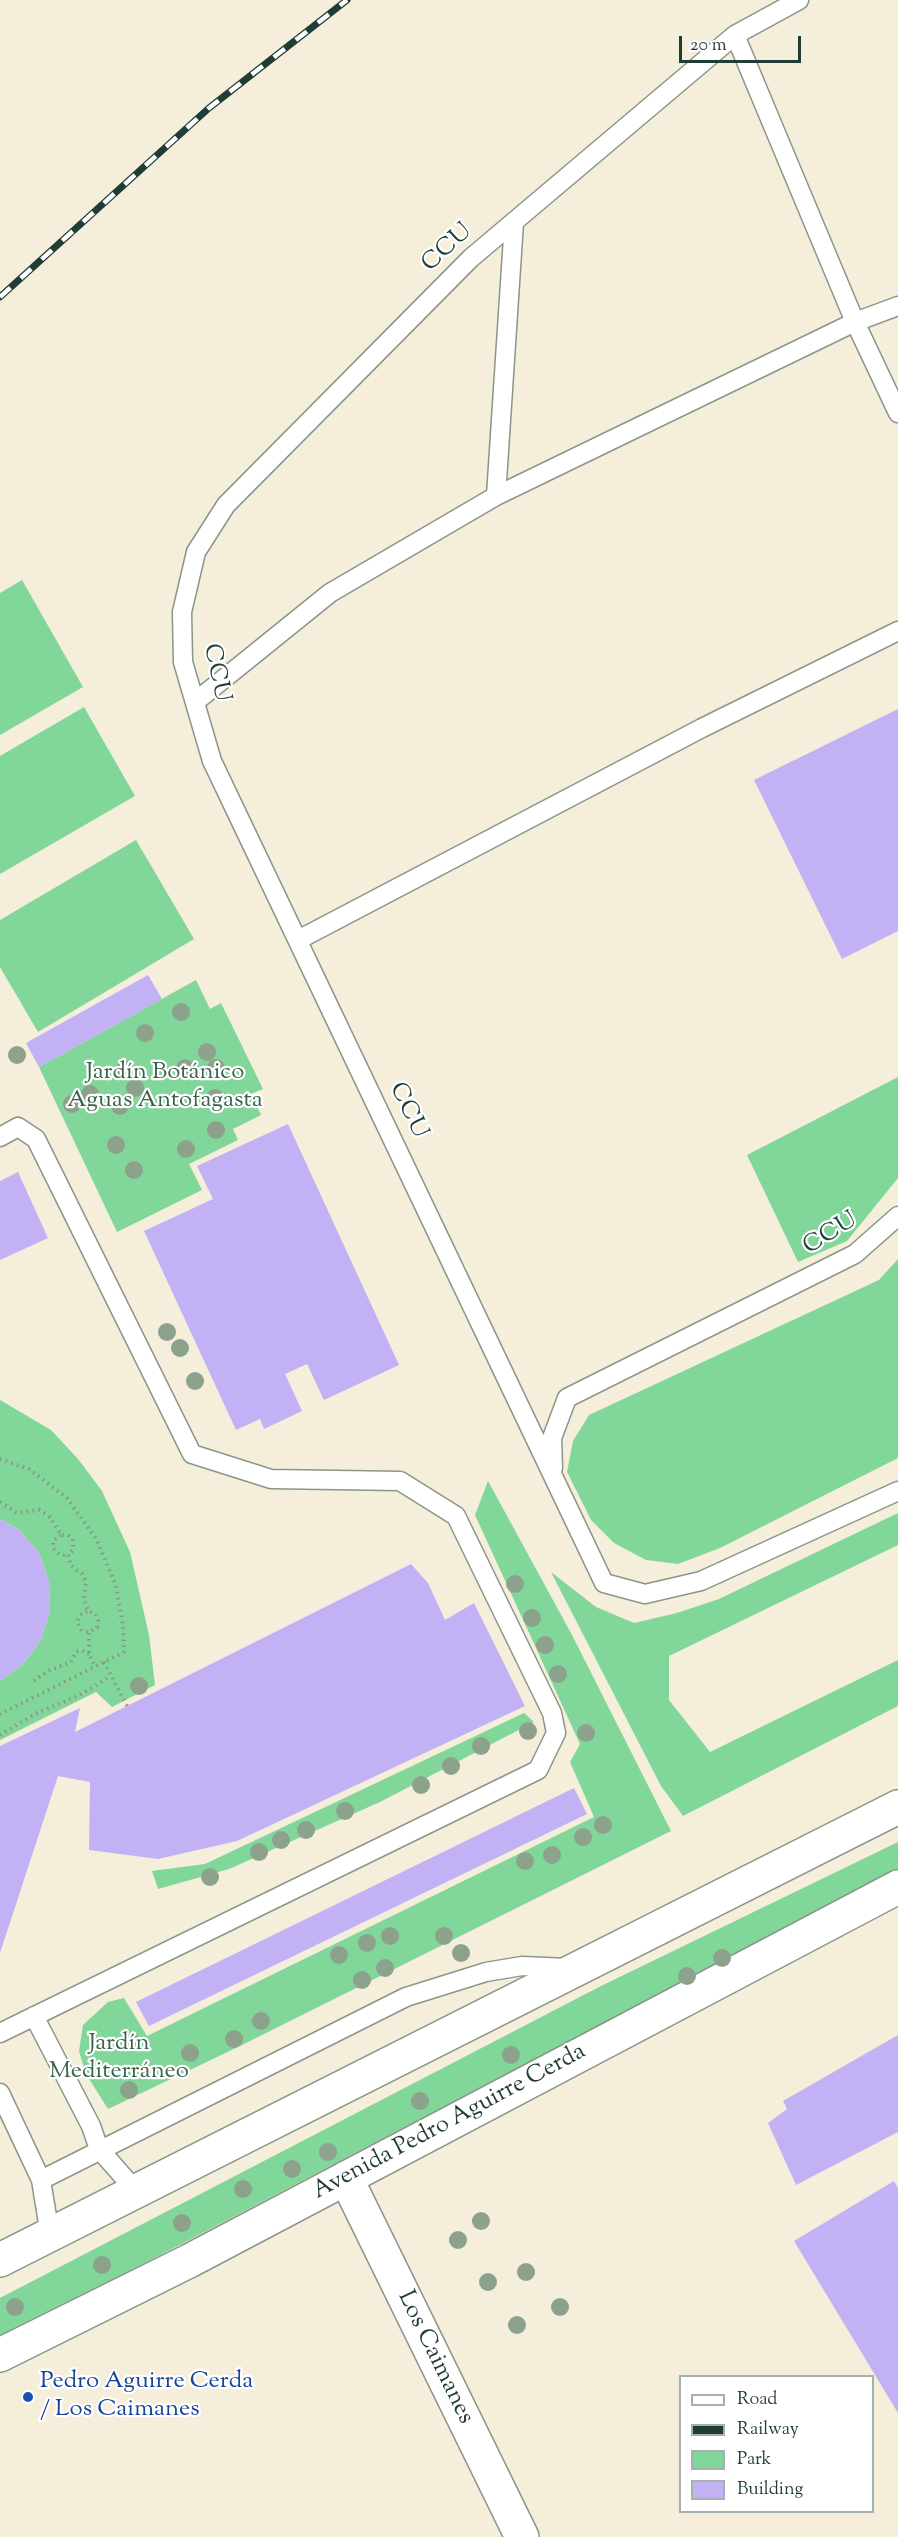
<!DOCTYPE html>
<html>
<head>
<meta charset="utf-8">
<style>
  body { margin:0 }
  #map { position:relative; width:898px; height:2537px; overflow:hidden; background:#f4eedb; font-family:"Sorts Mill Goudy",serif }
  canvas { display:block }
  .legend { position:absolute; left:679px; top:2375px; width:195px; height:138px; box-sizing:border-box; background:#fff; border:2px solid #a5b1ae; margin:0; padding:8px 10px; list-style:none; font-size:18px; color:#1f3d34 }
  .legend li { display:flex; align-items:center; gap:12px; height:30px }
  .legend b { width:30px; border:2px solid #a5b1ae }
  .scale { position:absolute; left:679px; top:36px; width:122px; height:27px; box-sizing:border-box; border:3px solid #1f3d34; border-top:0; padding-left:8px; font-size:18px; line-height:21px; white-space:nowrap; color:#1f3d34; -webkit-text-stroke:4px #fff; paint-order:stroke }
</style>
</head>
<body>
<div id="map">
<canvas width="898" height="2537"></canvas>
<ul class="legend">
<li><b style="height:8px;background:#fff"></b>Road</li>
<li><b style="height:8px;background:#1f3d34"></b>Railway</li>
<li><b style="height:16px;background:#81d699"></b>Park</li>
<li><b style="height:16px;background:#c2b2f5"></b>Building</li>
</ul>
<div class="scale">20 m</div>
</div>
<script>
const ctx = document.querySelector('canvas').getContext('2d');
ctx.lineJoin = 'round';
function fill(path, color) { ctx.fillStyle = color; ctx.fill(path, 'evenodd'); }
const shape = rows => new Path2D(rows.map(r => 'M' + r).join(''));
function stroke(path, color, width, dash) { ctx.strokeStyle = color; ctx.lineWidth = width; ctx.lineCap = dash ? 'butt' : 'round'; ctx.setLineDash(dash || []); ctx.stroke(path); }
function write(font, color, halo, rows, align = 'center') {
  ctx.font = font + ' "Sorts Mill Goudy",serif'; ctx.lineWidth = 4.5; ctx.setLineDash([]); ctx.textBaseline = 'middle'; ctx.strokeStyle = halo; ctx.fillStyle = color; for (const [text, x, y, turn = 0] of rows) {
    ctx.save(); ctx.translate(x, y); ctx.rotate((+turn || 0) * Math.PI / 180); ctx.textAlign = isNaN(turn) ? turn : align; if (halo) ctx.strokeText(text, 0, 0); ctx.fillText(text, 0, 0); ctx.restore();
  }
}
const green = shape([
  [22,580,83,687,0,735,0,593],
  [84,707,135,796,0,874,0,756],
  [136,840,194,939,38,1032,0,967,0,920],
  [196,980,210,1009,221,1003,263,1089,251,1094,261,1115,233,1129,238,1140,189,1164,202,1190,117,1232,39,1067],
  [898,1077,898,1178,847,1241,798,1262,747,1155],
  [898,1259,898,1458,720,1548,678,1564,646,1560,614,1543,591,1520,567,1472,573,1441,589,1415,879,1280],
  [0,1400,51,1430,78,1459,102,1491,130,1552,149,1635,155,1685,112,1707,96,1692,0,1740,0,1681,23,1664,41,1640,50,1611,49,1582,39,1553,19,1530,0,1519],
  [488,1481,572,1635,671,1831,238,2047,108,2109,86,2074,79,2051,83,2025,108,2002,124,1998,147,2036,594,1817,570,1762,580,1744,475,1515],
  [898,1513,898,1545,669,1656,669,1700,710,1752,898,1660,898,1706,683,1816,661,1786,551,1572,596,1607,634,1623,677,1613,719,1599],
  [524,1713,534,1722,380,1802,229,1869,158,1889,152,1871,205,1864],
  [898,1842,898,1876,676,1985,124,2274,0,2336,0,2298,601,1986]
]);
const building = shape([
  [898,709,898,931,842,959,754,780],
  [148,975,162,999,39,1067,26,1043],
  [288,1124,399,1365,324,1400,307,1364,285,1374,302,1411,264,1429,260,1419,236,1430,144,1231,213,1199,197,1166],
  [18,1172,48,1238,0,1260,0,1181],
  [0,1519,19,1530,39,1553,49,1582,50,1611,41,1640,23,1664,0,1681],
  [411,1564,428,1583,445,1620,474,1603,525,1706,237,1841,158,1859,89,1850,90,1782,58,1776,0,1953,0,1746,80,1708,75,1732],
  [574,1788,587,1814,149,2026,136,2002],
  [898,2035,898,2132,796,2185,768,2123,787,2109,783,2101],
  [894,2181,898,2188,898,2413,794,2241]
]);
const path = shape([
  [0,1459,29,1469,67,1498,97,1540,116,1586,123,1625,124,1652,0,1714],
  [0,1502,17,1513,39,1510,50,1517,61,1535,68,1535,73,1539,73,1550,68,1555],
  [61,1535,53,1541,53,1548,60,1555,68,1555],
  [68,1555,71,1566,82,1574,86,1582,84,1599,88,1611,95,1614,98,1620,97,1627,89,1632,82,1631,77,1622,80,1615,88,1611],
  [89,1633,89,1654,95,1667],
  [104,1662,127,1706],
  [34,1681,48,1671,71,1662,76,1652,81,1650,89,1654],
  [0,1735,37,1713,80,1695,111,1676]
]);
const service = shape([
  [799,0,735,35,471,258,226,505,196,552,182,612,183,662,212,761,604,1583,645,1594,701,1581,898,1491],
  [735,35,855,322,898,413],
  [496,496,514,222],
  [195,702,330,593,496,496,855,322,898,306],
  [298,940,702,728,898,631],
  [0,1137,18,1127,36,1139,192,1454,271,1479,400,1481,456,1516,552,1713,556,1733,538,1770,0,2033],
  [553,1468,552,1438,567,1398,855,1254,898,1216],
  [34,2016,91,2126,99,2149,136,2191],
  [0,2093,41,2180,50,2235],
  [41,2180,406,1997,486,1972,522,1966,569,1968]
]);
const minor = shape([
  [346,2178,522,2537]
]);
const primary = shape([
  [0,2260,898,1807],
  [0,2355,189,2261,898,1887]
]);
const rail = shape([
  [0,297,209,108,347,0]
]);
const trees = [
  [181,1012],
  [145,1033],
  [207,1052],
  [17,1055],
  [185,1068],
  [216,1068],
  [125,1069],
  [135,1088],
  [90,1094],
  [215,1098],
  [72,1104],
  [120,1106],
  [216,1130],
  [116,1145],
  [186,1149],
  [134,1170],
  [167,1332],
  [180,1348],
  [195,1381],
  [515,1584],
  [532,1618],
  [545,1645],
  [558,1674],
  [139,1686],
  [528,1731],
  [586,1733],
  [481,1746],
  [451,1766],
  [421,1785],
  [345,1811],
  [603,1825],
  [306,1830],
  [583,1837],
  [281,1840],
  [259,1852],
  [552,1855],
  [525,1861],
  [210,1877],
  [390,1936],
  [444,1936],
  [367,1943],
  [461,1953],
  [339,1955],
  [722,1958],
  [385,1968],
  [687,1976],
  [362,1980],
  [261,2021],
  [234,2039],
  [132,2043],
  [190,2053],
  [511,2055],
  [129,2090],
  [420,2101],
  [328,2152],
  [292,2169],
  [243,2189],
  [481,2221],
  [182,2223],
  [458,2240],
  [102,2265],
  [526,2272],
  [488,2282],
  [15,2307],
  [560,2307],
  [517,2325]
];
const markers = [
  [28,2397,6,"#1a4fb4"]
];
const streetNames = [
  ["CCU",448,249,-43],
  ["CCU",215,673,78],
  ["CCU",407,1111,64],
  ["CCU",831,1235,-32],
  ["Avenida Pedro Aguirre Cerda",450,2123,-28],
  ["Los Caimanes",434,2358,64]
];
const parkNames = [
  ["Jardín Botánico",165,1074],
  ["Aguas Antofagasta",165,1102],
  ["Jardín",119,2045],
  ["Mediterráneo",119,2073]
];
const transitNames = [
  ["Pedro Aguirre Cerda",40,2383],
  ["/ Los Caimanes",40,2411]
];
fill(green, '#81d699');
fill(building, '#c2b2f5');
stroke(service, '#8a9688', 21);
stroke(minor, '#8a9688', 36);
stroke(primary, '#8a9688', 36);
stroke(path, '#8a9688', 4, [1.5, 4.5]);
stroke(service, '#fff', 18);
stroke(minor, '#fff', 33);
stroke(primary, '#fff', 33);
stroke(rail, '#1f3d34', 7);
stroke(rail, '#fff', 4.5, [14]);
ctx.fillStyle = '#8da28d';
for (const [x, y] of trees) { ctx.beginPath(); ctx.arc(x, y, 9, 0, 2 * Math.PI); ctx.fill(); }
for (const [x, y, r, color] of markers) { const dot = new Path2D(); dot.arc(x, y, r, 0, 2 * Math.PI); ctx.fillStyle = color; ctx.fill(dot); stroke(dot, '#fff', 2); }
write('24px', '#1f3d34', '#fff', streetNames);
write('24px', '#38634d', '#fff', parkNames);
write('24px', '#164399', '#fff', transitNames, 'left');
</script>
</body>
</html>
